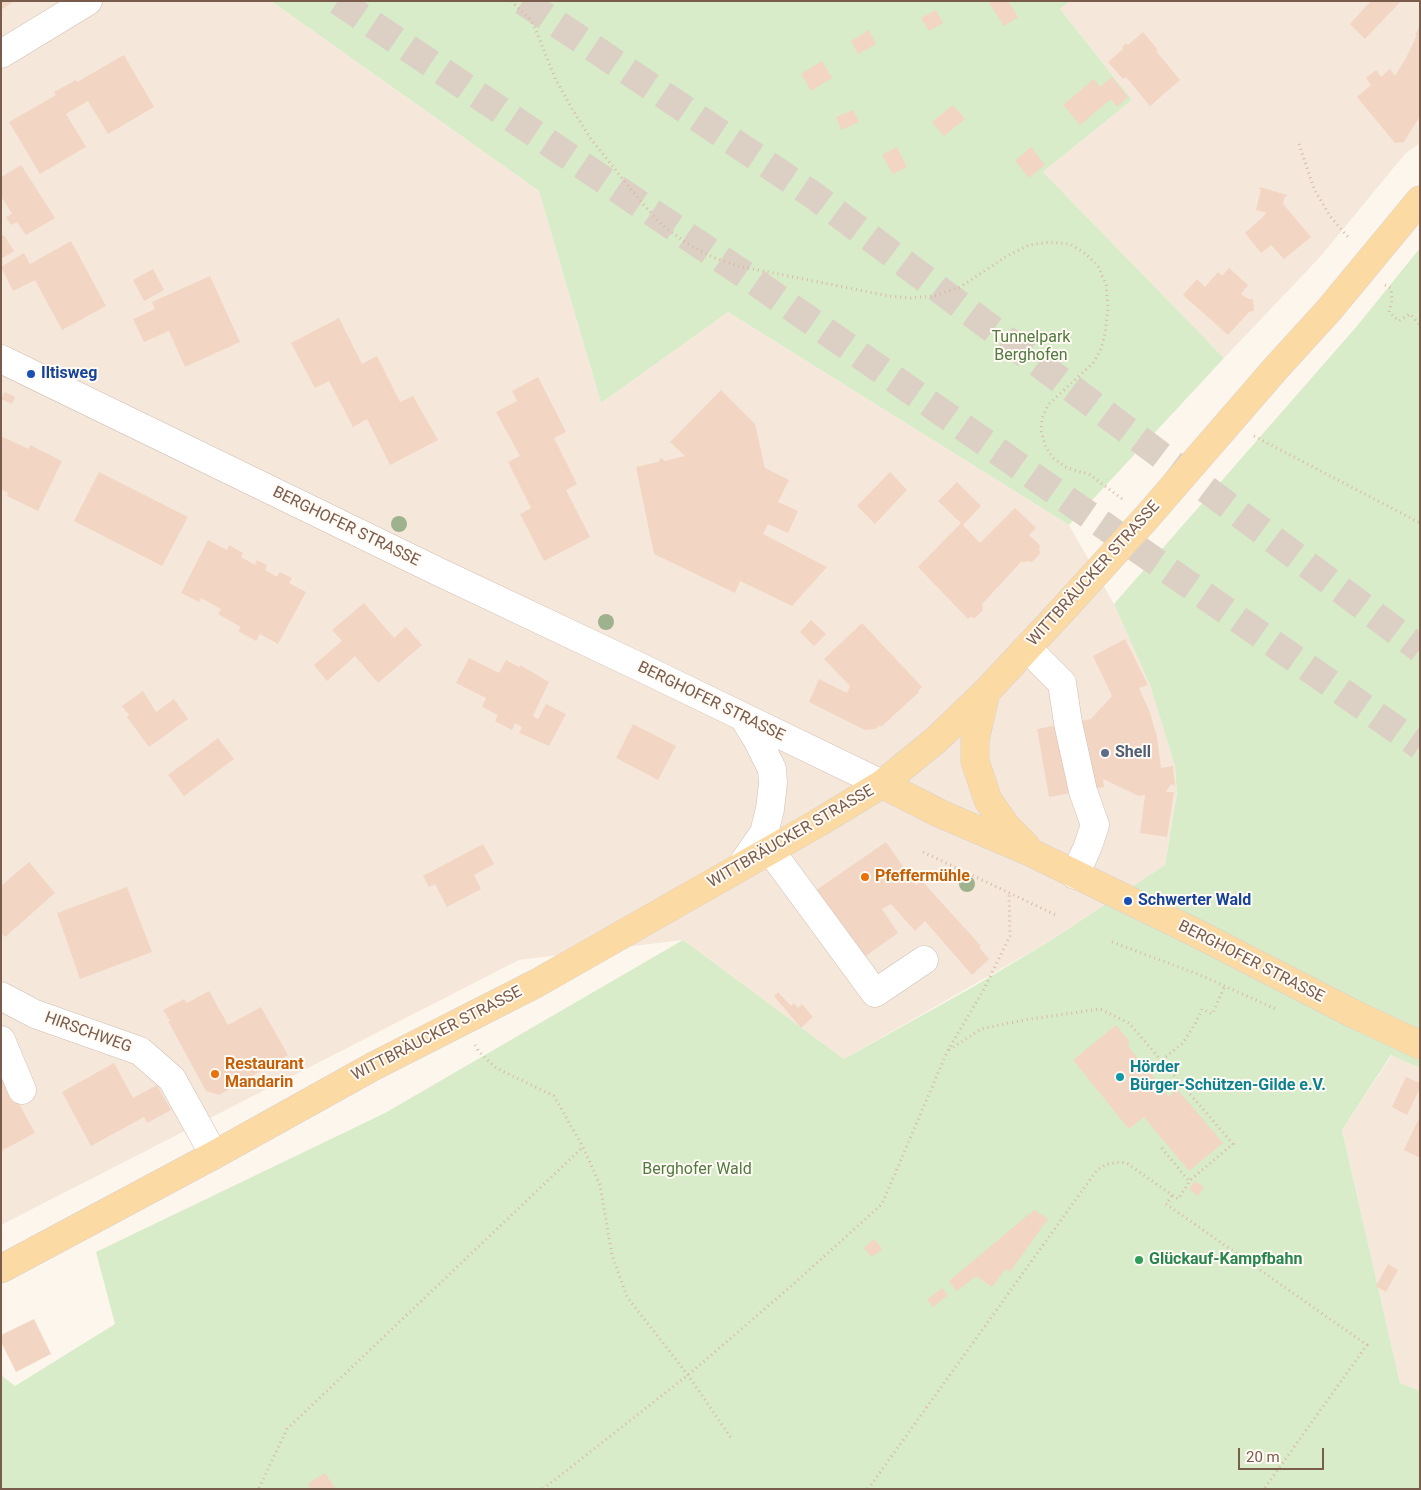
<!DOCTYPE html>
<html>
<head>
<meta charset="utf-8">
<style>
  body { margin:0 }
  #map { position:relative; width:1421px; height:1490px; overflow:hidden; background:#fdf6ec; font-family:Roboto,sans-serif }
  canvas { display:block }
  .frame { position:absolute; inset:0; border:2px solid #7a5c4d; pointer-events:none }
  .scale { position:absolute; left:1238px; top:1448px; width:86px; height:22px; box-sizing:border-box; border:2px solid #7a5c4d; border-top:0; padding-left:6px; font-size:15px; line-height:18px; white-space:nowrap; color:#7a5c4d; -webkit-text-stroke:4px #fffaf3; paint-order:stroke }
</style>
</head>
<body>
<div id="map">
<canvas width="1421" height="1490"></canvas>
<div class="frame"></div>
<div class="scale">20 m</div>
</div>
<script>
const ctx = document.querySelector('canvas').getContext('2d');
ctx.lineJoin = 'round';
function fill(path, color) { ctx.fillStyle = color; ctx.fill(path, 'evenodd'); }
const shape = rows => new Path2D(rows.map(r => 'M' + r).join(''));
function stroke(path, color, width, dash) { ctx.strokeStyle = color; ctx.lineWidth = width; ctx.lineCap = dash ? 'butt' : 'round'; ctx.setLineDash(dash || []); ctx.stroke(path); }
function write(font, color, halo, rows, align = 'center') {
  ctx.font = font + ' Roboto,sans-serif'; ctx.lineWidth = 4; ctx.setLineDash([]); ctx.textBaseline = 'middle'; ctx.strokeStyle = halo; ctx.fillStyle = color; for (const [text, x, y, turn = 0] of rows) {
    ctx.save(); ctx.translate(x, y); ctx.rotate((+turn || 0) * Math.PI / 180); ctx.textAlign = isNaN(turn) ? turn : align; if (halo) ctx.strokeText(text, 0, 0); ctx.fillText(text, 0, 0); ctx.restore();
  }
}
const residential = shape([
  [1,1,271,1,539,191,601,403,728,312,1069,525,1114,604,1150,685,1175,766,1177,793,1165,865,1053,939,844,1059,683,940,519,960,1,1225],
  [1070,1,1420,1,1420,143,1405,154,1320,257,1224,358,1043,172,1132,100,1060,9],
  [1392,1055,1420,1068,1420,1391,1400,1383,1342,1130]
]);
const green = shape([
  [271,1,1070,1,1060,9,1132,100,1043,172,1224,358,1069,525,728,312,601,403,539,191],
  [1420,248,1420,1068,1391,1055,1342,1130,1400,1383,1420,1391,1420,1489,1,1489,1,1375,15,1386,115,1324,96,1252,385,1113,683,940,844,1059,971,988,1053,939,1165,865,1177,793,1175,766,1150,685,1114,604,1357,326]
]);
const building = shape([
  [1,1,13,1,13,2,1,10],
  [988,1,1008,1,1018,17,1004,26],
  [1371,1,1401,1,1365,39,1350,24],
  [936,10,943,23,929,31,921,18],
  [1420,26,1420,116,1404,142,1395,143,1357,97,1371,85,1366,78,1376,70,1381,77,1390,69,1395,76,1406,58,1417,35,1415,35],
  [869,30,876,44,858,54,851,41],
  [1143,32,1158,50,1156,51,1180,80,1150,106,1126,77,1123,79,1108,62,1123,49,1122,47,1126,43,1128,45],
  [124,55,154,107,108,134,88,101,78,107,66,114,86,147,40,174,9,122,56,95,54,92,76,80,77,82],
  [822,61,832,78,811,91,801,74],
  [1112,77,1128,97,1117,107,1111,99,1080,125,1063,105,1094,79,1100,87],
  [953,105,965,119,944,136,932,122],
  [853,110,859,122,841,130,836,117],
  [897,147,907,167,893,174,882,155],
  [1031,147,1045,165,1029,178,1015,161],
  [21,165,55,218,26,235,17,222,11,225,6,217,12,214,1,196,1,177],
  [1260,187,1287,195,1286,197,1285,196,1283,204,1311,237,1284,259,1271,245,1261,253,1245,233,1267,213,1256,210,1261,190,1259,189],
  [4,235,14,251,1,259,1,237],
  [71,241,106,306,62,330,35,280,13,291,1,267,24,253,30,264],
  [1229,268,1248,285,1241,294,1248,299,1253,299,1254,311,1249,312,1228,335,1183,295,1197,279,1205,287,1218,272,1222,276],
  [153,269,164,290,144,301,133,280],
  [210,276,240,342,185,367,169,331,144,342,133,319,155,309,152,302],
  [339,318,362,364,377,356,400,402,413,396,438,440,390,465,367,419,353,427,329,381,315,388,291,343],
  [538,377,566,432,554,438,577,484,566,490,590,537,544,561,520,514,531,508,508,462,520,456,496,412,517,401,512,391],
  [721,390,755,424,765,468,789,480,778,502,798,511,788,533,768,524,763,534,827,567,792,606,740,581,735,593,654,554,636,467,658,462,661,458,665,461,685,456,670,442],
  [5,392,15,397,12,404,1,399],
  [1,436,29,449,30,445,62,461,38,511,7,496,8,493,1,489],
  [99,472,188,517,162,566,74,521],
  [890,472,907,490,875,524,857,506],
  [957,482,981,506,963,525,980,543,1015,508,1036,528,1029,535,1041,546,1039,548,1040,554,1032,562,1026,561,1024,563,1022,561,982,604,983,610,975,618,970,617,968,619,918,567,961,523,938,501],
  [208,540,227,550,229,545,243,553,241,557,255,565,257,560,267,565,265,570,277,577,280,572,292,578,289,583,306,592,278,644,260,634,256,641,238,631,241,627,218,614,221,609,201,598,199,602,181,593],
  [364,603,394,638,406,627,422,645,378,683,355,656,327,681,314,665,342,641,332,630],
  [811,620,826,634,814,646,800,632],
  [862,623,922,687,918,691,919,692,881,727,880,725,875,729,865,730,809,702,819,679,847,693,850,686,824,659],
  [1125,639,1148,685,1139,688,1150,713,1157,737,1161,768,1173,766,1175,786,1171,784,1166,792,1174,792,1167,837,1140,833,1145,795,1139,796,1103,779,1104,787,1049,797,1037,729,1091,719,1112,696,1093,656],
  [469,658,499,673,506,660,519,667,520,665,549,682,533,716,538,719,546,704,566,714,549,746,519,733,522,727,515,723,512,730,495,721,498,715,482,707,486,698,456,683],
  [143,691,156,712,174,699,188,719,149,747,127,717,129,715,122,706],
  [633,724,676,746,658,780,616,758],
  [218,738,234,759,184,796,168,775],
  [886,842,916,885,922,881,981,946,979,947,989,959,972,975,925,921,915,931,891,904,882,909,898,933,863,958,815,891],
  [483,844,494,864,474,875,481,889,447,907,435,884,429,887,423,876],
  [29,862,55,893,5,937,1,933,1,886],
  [127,887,152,952,80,979,57,913],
  [209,991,228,1025,261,1007,288,1055,219,1095,206,1091,168,1021,170,1021,163,1010,184,999,187,1003],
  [778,992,791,1006,794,1003,798,1008,802,1004,813,1017,801,1028,774,996],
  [1116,1025,1130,1042,1127,1045,1168,1095,1169,1096,1177,1089,1223,1143,1189,1171,1144,1117,1129,1129,1073,1060],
  [114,1063,133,1098,157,1085,171,1110,147,1123,144,1117,91,1146,62,1092],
  [1,1071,35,1133,1,1151],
  [1406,1077,1420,1083,1420,1088,1407,1115,1392,1107],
  [1420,1116,1420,1158,1404,1150],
  [1195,1181,1204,1187,1198,1196,1189,1189],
  [1034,1210,1048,1219,1010,1272,1006,1269,992,1287,976,1276,957,1291,949,1281],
  [874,1239,882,1249,872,1257,864,1248],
  [1388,1264,1398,1270,1386,1292,1376,1286],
  [942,1288,948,1295,933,1307,927,1300],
  [34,1319,51,1354,16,1372,1,1342,1,1335],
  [325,1473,336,1489,309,1489,309,1483]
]);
const highwayTunnel = shape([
  [338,1,748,277,1420,746],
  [523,1,813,195,1420,649]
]);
const path = shape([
  [511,1,530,19,535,28,555,78,572,109,591,139,641,202,663,226,688,244,712,257,738,266,889,296,910,298,934,296,960,287,1007,256,1029,245,1050,242,1070,244,1086,254,1098,266,1106,285,1108,307,1105,334,1101,349,1093,363,1048,405,1042,418,1041,431,1045,445,1053,458,1067,468,1089,474,1125,501],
  [1299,144,1314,189,1330,216,1346,235,1351,239],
  [1385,285,1391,288,1392,301,1389,312,1399,321,1410,314,1420,325],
  [1254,436,1420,523],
  [923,852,1058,916],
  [1112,942,1200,975,1278,1010],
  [475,1045,479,1052,496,1068,554,1096,583,1147,600,1185,612,1255,627,1297,688,1375,731,1438],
  [949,1050,981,1029,1024,1020,1100,1009,1129,1023,1233,1144,1189,1181,1160,1146],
  [1162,1060,1183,1043,1195,1024,1202,1009,1212,1014,1225,986],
  [1172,1196,1166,1204,1367,1345,1264,1489],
  [259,1488,287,1429,583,1147],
  [543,1489,688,1375,789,1288,882,1204,947,1052,984,989,1010,936,1009,893],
  [868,1489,1097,1170,1107,1164,1121,1162,1128,1164,1178,1199,1188,1184,1189,1181]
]);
const minor = shape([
  [1,54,88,1],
  [1,359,437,571,640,667,882,784],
  [1027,648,1062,683,1068,723,1083,791,1095,825,1088,846,1075,875],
  [743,717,757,739,772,769,773,783,770,809,764,833,743,863],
  [770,850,875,993,924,960],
  [1,996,35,1014,140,1051,172,1079,214,1155],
  [1,1040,22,1090]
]);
const major = shape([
  [986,692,975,740,975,761,988,800,1006,826,1026,846],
  [882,784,941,814,1032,853,1196,933,1354,1014,1420,1045],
  [1,1269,214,1155,374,1066,537,983,818,823,882,784,936,740,986,692,1058,615,1147,517,1277,367,1329,310,1420,200]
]);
const trees = [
  [399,524],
  [606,622],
  [967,884]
];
const markers = [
  [31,374,5,"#1a4fb4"],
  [1105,753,5,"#5c6f8a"],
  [865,877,5,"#e8710a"],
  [1128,901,5,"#1a4fb4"],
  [215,1074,5,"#e8710a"],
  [1120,1077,5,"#0f9aa8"],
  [1139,1260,5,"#2e9e5b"]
];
const parkNames = [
  ["Tunnelpark",1031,338],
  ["Berghofen",1031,356],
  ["Berghofer Wald",697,1170]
];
const transitNames = [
  ["Iltisweg",41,374],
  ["Schwerter Wald",1138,901]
];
const streetNames = [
  ["BERGHOFER STRASSE",346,527,26],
  ["WITTBRÄUCKER STRASSE",1094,574,-48],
  ["BERGHOFER STRASSE",711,702,26],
  ["WITTBRÄUCKER STRASSE",791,837,-30],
  ["BERGHOFER STRASSE",1251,962,27],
  ["HIRSCHWEG",88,1033,20],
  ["WITTBRÄUCKER STRASSE",437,1034,-27]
];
const serviceNames = [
  ["Shell",1115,753]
];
const foodNames = [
  ["Pfeffermühle",875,877],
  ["Restaurant",225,1065],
  ["Mandarin",225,1083]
];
const cultureNames = [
  ["Hörder",1130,1068],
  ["Bürger-Schützen-Gilde e.V.",1130,1086]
];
const leisureNames = [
  ["Glückauf-Kampfbahn",1149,1260]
];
fill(residential, '#f5e8da');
fill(green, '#d8ecc9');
fill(building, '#f3d5c3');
stroke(highwayTunnel, '#dcd0c4', 28, [28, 14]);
stroke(minor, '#d1beb0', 29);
stroke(major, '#dad1cd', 29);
stroke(path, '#d9b8a5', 3, [1, 4]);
stroke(minor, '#fff', 28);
stroke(major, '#fcdaa4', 28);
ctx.fillStyle = '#9fb28e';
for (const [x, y] of trees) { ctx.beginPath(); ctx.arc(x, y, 8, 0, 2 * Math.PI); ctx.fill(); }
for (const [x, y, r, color] of markers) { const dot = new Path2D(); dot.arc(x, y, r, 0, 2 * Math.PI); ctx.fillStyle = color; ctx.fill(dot); stroke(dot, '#fffaf3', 2); }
write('16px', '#527a41', '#fffaf3', parkNames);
write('bold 16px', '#164399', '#fffaf3', transitNames, 'left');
write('16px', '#7a5c4d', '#fffaf3', streetNames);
write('bold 16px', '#4e5e75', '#fffaf3', serviceNames, 'left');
write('bold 16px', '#c56008', '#fffaf3', foodNames, 'left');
write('bold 16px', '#0d838f', '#fffaf3', cultureNames, 'left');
write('bold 16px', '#27864d', '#fffaf3', leisureNames, 'left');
</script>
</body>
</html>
